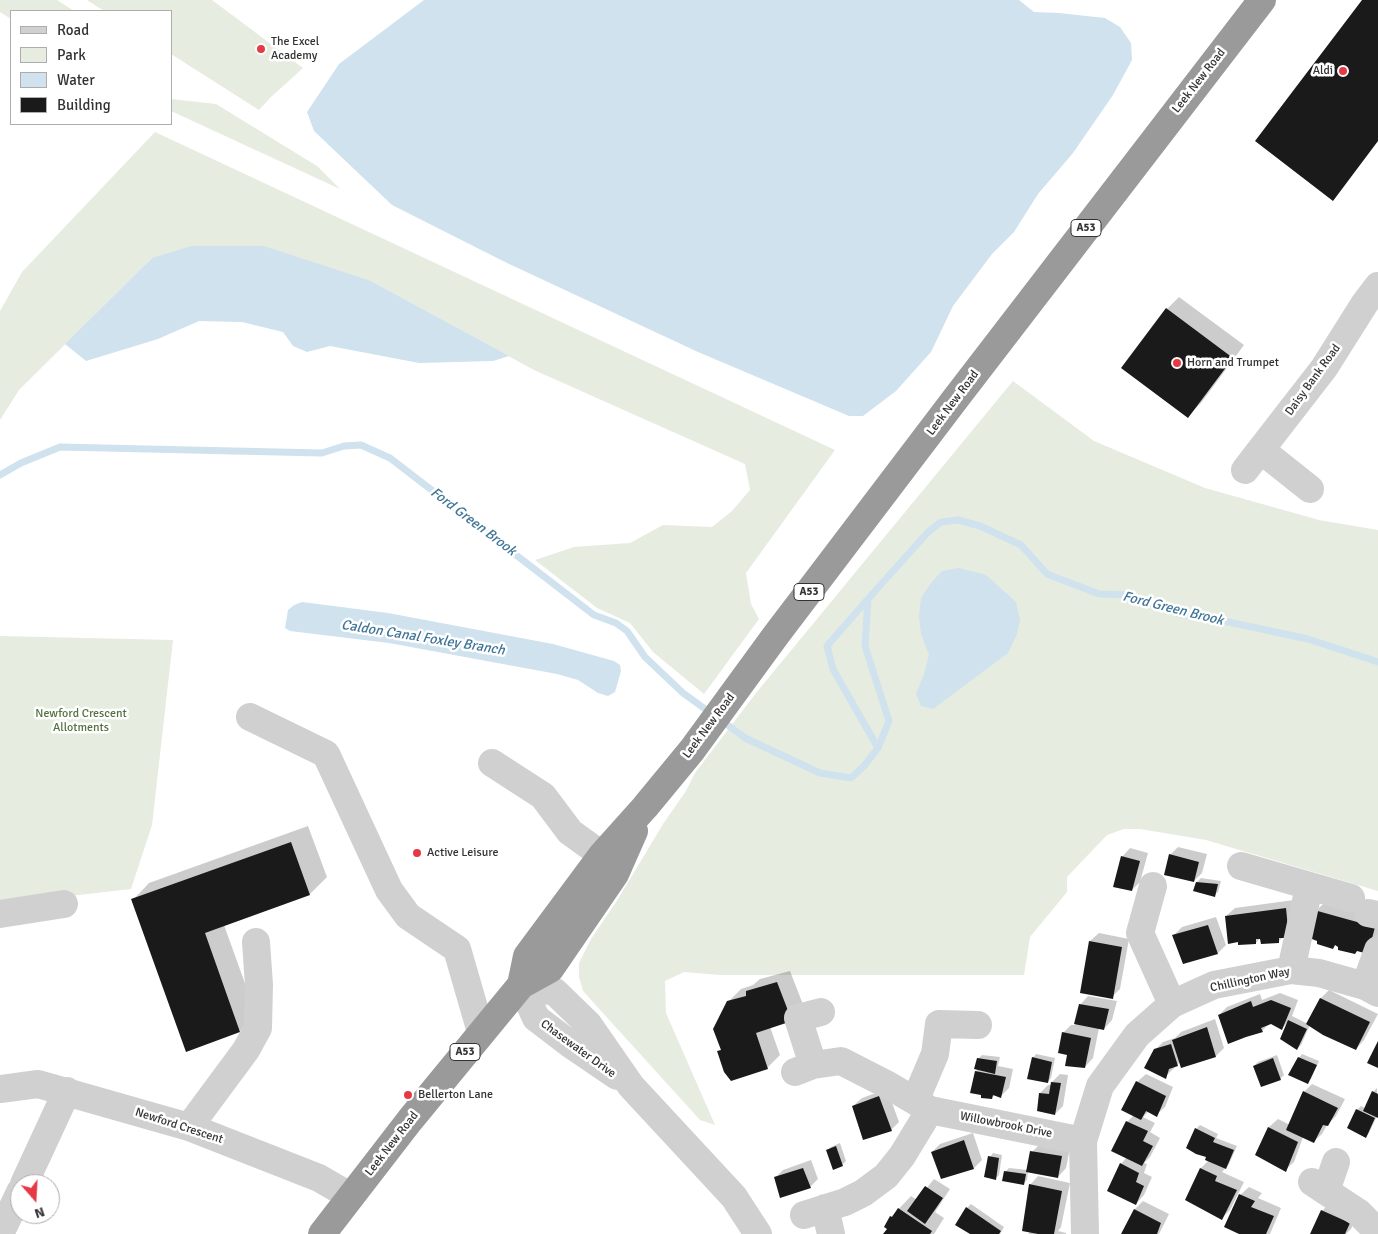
<!DOCTYPE html>
<html>
<head>
<meta charset="utf-8">
<style>
  body { margin:0 }
  #map { position:relative; width:1378px; height:1234px; overflow:hidden; background:#fff; font-family:Signika,sans-serif }
  canvas { display:block }
  .legend { position:absolute; left:10px; top:10px; width:162px; height:115px; box-sizing:border-box; background:#fff; border:1px solid #adadad; margin:0; padding:6px 9px; list-style:none; font-size:15px; color:#333 }
  .legend li { display:flex; align-items:center; gap:10px; height:25px }
  .legend b { width:25px; border:1px solid #adadad }
  .north { position:absolute; left:10px; top:1174px; width:50px; height:50px; box-sizing:border-box; background:#fff; border:1px solid #adadad; border-radius:50%; rotate:161deg; font-size:14px; font-weight:700; line-height:20px; text-align:center; color:#333 }
  .north::after { content:''; display:block; margin:auto; width:18px; height:22px; background:#e63946; clip-path:polygon(50% 0,100% 100%,50% 72%,0 100%) }
</style>
</head>
<body>
<div id="map">
<canvas width="1378" height="1234"></canvas>
<ul class="legend">
<li><b style="height:6px;background:#d0d0d0"></b>Road</li>
<li><b style="height:14px;background:#e6ecdf"></b>Park</li>
<li><b style="height:14px;background:#cfe2ee"></b>Water</li>
<li><b style="height:14px;background:#1a1a1a"></b>Building</li>
</ul>
<div class="north">N</div>
</div>
<script>
const ctx = document.querySelector('canvas').getContext('2d');
ctx.lineJoin = 'round';
function fill(path, color) { ctx.fillStyle = color; ctx.fill(path, 'evenodd'); }
const shape = rows => new Path2D(rows.map(r => 'M' + r).join(''));
function stroke(path, color, width, dash) { ctx.strokeStyle = color; ctx.lineWidth = width; ctx.lineCap = dash ? 'butt' : 'round'; ctx.setLineDash(dash || []); ctx.stroke(path); }
function write(font, color, halo, rows, align = 'center') {
  ctx.font = font + ' Signika,sans-serif'; ctx.lineWidth = 5; ctx.setLineDash([]); ctx.textBaseline = 'middle'; ctx.strokeStyle = halo; ctx.fillStyle = color; for (const [text, x, y, turn = 0] of rows) {
    ctx.save(); ctx.translate(x, y); ctx.rotate((+turn || 0) * Math.PI / 180); ctx.textAlign = isNaN(turn) ? turn : align; if (halo) ctx.strokeText(text, 0, 0); ctx.fillText(text, 0, 0); ctx.restore();
  }
}
const green = shape([
  [0,0,57,0,74,11,11,11,11,19,0,12],
  [87,0,212,0,303,68,270,98,259,110,171,54,171,11,104,11],
  [171,99,216,104,317,166,340,189,171,111],
  [155,132,835,450,746,573,751,604,759,619,704,694,653,652,630,623,597,608,535,560,574,547,630,543,663,525,712,527,732,511,750,490,745,464,534,370,371,281,152,258,19,390,0,420,0,311,22,272],
  [1013,381,1094,441,1205,488,1319,520,1378,530,1378,891,1206,840,1140,829,1124,829,1107,835,1067,877,1067,892,1030,937,1024,975,720,975,684,972,665,981,666,1013,715,1125,700,1120,583,991,579,977,579,963,591,939,618,899,663,824,686,791,695,773,756,693],
  [0,636,173,640,152,825,131,889,0,904]
]);
const water = shape([
  [424,0,1019,0,1034,12,1059,13,1105,18,1120,27,1131,43,1132,60,1113,95,1073,153,1038,194,1014,232,992,254,953,306,931,352,896,391,863,416,849,416,698,352,507,263,392,205,314,131,307,112,339,64],
  [192,246,264,246,371,281,509,356,493,361,419,363,330,346,307,352,293,346,283,332,242,322,199,321,158,339,86,361,65,344,152,258],
  [959,568,986,575,1016,602,1020,619,1017,634,1008,653,933,709,921,706,916,694,924,674,929,655,921,634,919,617,921,598,931,583,942,571],
  [302,602,388,613,553,644,614,661,620,665,621,671,615,692,608,696,598,693,578,680,557,674,389,643,290,631,285,628,288,610,294,605]
]);
const shadow = shape([
  [1179,297,1244,345,1201,403,1188,416,1167,309],
  [308,826,327,877,310,894,224,925,256,1014,240,1031,133,900,149,883],
  [1178,847,1207,854,1202,873,1194,881,1170,855],
  [1130,848,1148,853,1140,882,1132,890,1122,857],
  [1201,878,1221,881,1218,892,1214,895,1197,882],
  [1294,900,1284,936,1279,941,1261,937,1256,943,1226,916,1235,908],
  [1324,903,1378,917,1378,935,1376,944,1340,946,1336,944,1333,947,1316,911],
  [1216,917,1226,945,1218,953,1174,935,1182,927],
  [1099,933,1129,939,1120,989,1112,997,1090,941],
  [790,971,804,1007,770,1027,780,1055,767,1068,719,1052,722,1049,728,1002,741,989,753,985,760,979],
  [1329,990,1378,1014,1364,1040,1356,1049,1310,1025,1301,1045,1297,1049,1289,1021,1282,1028,1270,1023,1262,1031,1219,1015,1227,1007,1260,994,1262,1000,1280,993,1298,1000,1292,1016,1308,1024,1321,998],
  [1088,996,1117,1001,1112,1020,1104,1029,1099,1028,1093,1058,1085,1067,1068,1054,1063,1033,1071,1025,1075,1025,1080,1005],
  [1215,1019,1224,1048,1216,1056,1180,1062,1165,1077,1155,1050,1163,1042,1175,1038,1181,1032],
  [1036,1054,1055,1058,1051,1078,1048,1082,1033,1058],
  [1302,1054,1319,1061,1311,1079,1307,1083,1299,1058],
  [982,1055,1000,1057,998,1066,1013,1069,1009,1088,1001,1096,995,1095,991,1098,976,1071,979,1068,978,1059],
  [1277,1055,1284,1075,1280,1079,1254,1066,1258,1062],
  [1060,1074,1068,1075,1063,1106,1055,1114,1040,1093,1048,1085,1052,1085,1052,1082],
  [1146,1074,1173,1087,1165,1107,1156,1115,1149,1111,1143,1117,1155,1123,1150,1132,1160,1138,1150,1157,1144,1163,1147,1164,1144,1173,1152,1177,1144,1195,1136,1204,1121,1164,1127,1157,1127,1122,1134,1115,1137,1082],
  [1312,1084,1345,1099,1336,1116,1327,1125,1322,1134,1313,1142,1303,1137,1294,1162,1285,1170,1257,1155,1269,1127,1278,1119,1290,1125,1304,1092],
  [1377,1088,1378,1117,1377,1116,1369,1133,1366,1137,1357,1110,1361,1106,1365,1108,1373,1092],
  [887,1089,899,1122,891,1130,853,1106,862,1098],
  [1200,1125,1218,1134,1216,1138,1237,1146,1229,1164,1222,1172,1244,1182,1230,1210,1222,1218,1186,1200,1201,1168,1209,1160,1196,1129],
  [973,1133,982,1160,974,1168,942,1177,932,1152,940,1144],
  [840,1143,846,1161,842,1165,827,1150,831,1147],
  [1040,1144,1070,1148,1066,1168,1058,1177,1028,1171,1027,1180,1023,1184,1005,1172,1009,1168,1028,1170,1032,1152],
  [993,1153,1002,1155,999,1175,995,1179,990,1157],
  [811,1160,818,1179,810,1187,775,1178,783,1170],
  [1038,1176,1070,1183,1061,1227,1058,1231,1066,1233,1066,1234,1028,1234,1031,1231,1030,1185],
  [934,1179,950,1189,935,1212,944,1218,934,1234,885,1234,888,1228,891,1217,911,1196,917,1200],
  [1249,1187,1262,1193,1258,1198,1281,1208,1270,1234,1241,1234,1238,1197],
  [1143,1201,1169,1214,1159,1234,1123,1234,1135,1209],
  [1330,1203,1358,1214,1351,1229,1346,1234,1311,1234,1322,1211],
  [971,1204,1004,1227,1000,1234,972,1234,967,1208]
]);
const stream = shape([
  [0,475,21,463,60,447,322,453,344,446,361,445,390,458,594,615,616,623,627,631,645,657,683,693,712,714],
  [868,599,827,646,833,669,878,748],
  [721,720,745,738,820,773,851,778,864,766,878,748,889,721,865,646,868,599,928,532,941,522,958,520,980,526,1021,545,1047,574,1099,594,1129,595,1179,614,1219,620,1308,639,1378,662]
]);
const building = shape([
  [1362,0,1378,0,1378,141,1333,201,1255,141],
  [1166,308,1233,358,1188,418,1121,368],
  [291,842,310,895,205,933,240,1032,186,1052,131,899],
  [1169,854,1199,862,1194,882,1164,875],
  [1121,856,1140,861,1132,891,1113,887],
  [1196,882,1218,884,1215,897,1193,891],
  [1286,908,1289,938,1279,938,1279,943,1261,944,1260,939,1256,939,1256,944,1238,945,1238,942,1228,944,1225,916],
  [1314,910,1375,927,1368,954,1357,951,1355,954,1338,950,1338,947,1335,945,1333,949,1317,944,1317,941,1307,937],
  [1208,925,1218,954,1183,964,1172,935],
  [1089,941,1122,947,1113,999,1080,993],
  [777,982,792,1021,756,1033,768,1069,731,1081,724,1072,717,1051,721,1050,713,1029,727,1001,746,996,746,991],
  [1320,998,1370,1022,1356,1050,1323,1035,1306,1024],
  [1271,1000,1291,1008,1282,1030,1271,1024,1261,1028,1263,1032,1246,1037,1228,1044,1218,1015,1251,1001,1253,1007],
  [1079,1004,1109,1009,1104,1030,1074,1024],
  [1288,1020,1307,1029,1297,1050,1280,1039],
  [1207,1027,1216,1057,1181,1068,1172,1040],
  [1062,1032,1091,1038,1085,1068,1065,1066,1067,1055,1058,1053],
  [1378,1041,1378,1068,1367,1063],
  [1171,1044,1178,1066,1169,1069,1166,1079,1144,1068,1154,1049],
  [1032,1057,1052,1062,1048,1083,1027,1079],
  [1298,1057,1317,1065,1308,1084,1288,1075],
  [977,1058,997,1061,995,1074,974,1069],
  [1273,1058,1281,1080,1261,1087,1253,1066],
  [975,1071,1006,1077,1001,1098,993,1095,992,1099,981,1098,981,1095,970,1093],
  [1136,1081,1166,1096,1157,1117,1146,1111,1141,1120,1121,1110],
  [1051,1082,1061,1083,1055,1115,1037,1111,1039,1093,1049,1094],
  [1303,1091,1338,1108,1328,1126,1323,1125,1314,1143,1286,1130],
  [1372,1091,1378,1094,1378,1118,1363,1111],
  [879,1096,892,1131,863,1140,852,1106],
  [1356,1109,1375,1118,1366,1138,1347,1128],
  [1126,1121,1148,1131,1143,1141,1153,1146,1142,1166,1111,1151],
  [1268,1127,1298,1142,1286,1172,1255,1155],
  [1195,1128,1215,1138,1213,1142,1234,1150,1226,1169,1205,1160,1206,1157,1196,1154,1186,1148],
  [964,1140,974,1169,941,1179,931,1152],
  [836,1146,843,1166,833,1170,826,1150],
  [1030,1151,1062,1156,1058,1178,1026,1172],
  [988,1156,999,1158,996,1180,984,1177],
  [1120,1163,1139,1173,1136,1182,1144,1186,1136,1205,1107,1191],
  [803,1168,811,1188,780,1198,774,1177],
  [1200,1168,1217,1176,1215,1181,1237,1190,1222,1220,1185,1200],
  [1004,1171,1026,1174,1024,1185,1002,1181],
  [1029,1184,1062,1191,1054,1234,1038,1234,1022,1231],
  [925,1186,943,1198,925,1224,907,1211],
  [1239,1194,1255,1201,1251,1207,1274,1216,1266,1234,1239,1234,1224,1227],
  [966,1207,1001,1231,999,1234,970,1234,955,1225],
  [898,1208,932,1231,930,1234,883,1234,887,1229,884,1227,890,1216,892,1217],
  [1134,1209,1161,1223,1157,1234,1121,1234],
  [1321,1210,1350,1223,1345,1234,1310,1234]
]);
const minor = shape([
  [1261,450,1310,489],
  [1245,470,1324,368,1365,303,1378,286],
  [250,717,326,754,389,890,408,916,457,949,481,1032],
  [492,763,543,796,570,832,602,855],
  [1241,866,1351,898],
  [1153,886,1140,933,1172,1004],
  [1368,913,1378,915],
  [0,914,64,904],
  [1291,970,1309,887],
  [521,985,555,992,588,1024,631,1086,734,1197,758,1234],
  [521,985,536,1018,570,1044,617,1076],
  [1365,986,1378,950],
  [813,1065,798,1018,821,1012],
  [795,1072,813,1065,841,1061,888,1085,930,1110],
  [0,1089,38,1084,189,1127,319,1178,350,1196],
  [915,1101,935,1054,939,1024,978,1025],
  [189,1127,246,1050,258,1028,259,985,256,942],
  [1312,1182,1359,1213,1378,1232],
  [24,1184,67,1091],
  [1326,1191,1336,1162],
  [825,1208,831,1234],
  [804,1215,845,1202,863,1193,886,1176,902,1156,930,1110,1083,1141],
  [0,1234,20,1192],
  [1085,1234,1083,1141,1100,1086,1137,1035,1172,1004,1214,985,1291,970,1319,973,1365,986,1378,993]
]);
const highway = shape([
  [521,985,527,956,602,855,645,807,692,750,776,635,956,398,1262,0],
  [322,1234,410,1120,521,985,550,969,615,874,634,831]
]);
const markers = [
  [261,49,5,"#e63946"],
  [1343,71,5,"#e63946"],
  [1177,363,5,"#e63946"],
  [417,853,5,"#e63946"],
  [408,1095,5,"#e63946"]
];
const shields = [
  [1086,228,30],
  [809,592,30],
  [465,1052,30]
];
const shieldNames = [
  ["A53",1086,228],
  ["A53",809,592],
  ["A53",465,1052]
];
const poiNames = [
  ["The Excel",271,42],
  ["Academy",271,56],
  ["Aldi",1333,71,"right"],
  ["Horn and Trumpet",1187,363],
  ["Active Leisure",427,853],
  ["Bellerton Lane",418,1095]
];
const streetNames = [
  ["Leek New Road",1199,81,-52],
  ["Daisy Bank Road",1313,380,-54],
  ["Leek New Road",953,403,-53],
  ["Leek New Road",709,726,-53],
  ["Chillington Way",1250,980,-12],
  ["Chasewater Drive",578,1049,36],
  ["Willowbrook Drive",1006,1125,11],
  ["Newford Crescent",179,1126,18],
  ["Leek New Road",392,1144,-52]
];
const parkNames = [
  ["Newford Crescent",81,714],
  ["Allotments",81,728]
];
const waterNames = [
  ["Ford Green Brook",473,522,37],
  ["Ford Green Brook",1173,609,14],
  ["Caldon Canal Foxley Branch",423,638,9]
];
fill(green, '#e6ecdf');
fill(water, '#cfe2ee');
fill(shadow, '#0003');
stroke(stream, '#cfe2ee', 7);
fill(building, '#1a1a1a');
stroke(minor, '#d0d0d0', 28);
stroke(highway, '#9a9a9a', 28);
for (const [x, y, r, color] of markers) { const dot = new Path2D(); dot.arc(x, y, r, 0, 2 * Math.PI); ctx.fillStyle = color; ctx.fill(dot); stroke(dot, '#fff', 2); }
for (const [x, y, w] of shields) { const box = new Path2D(); box.roundRect(x - w / 2, y - 8.5, w, 17, 4); ctx.fillStyle = '#fff'; ctx.fill(box); stroke(box, '#333', 1); }
write('bold 11px', '#333', null, shieldNames);
write('12px', '#333', '#fff', poiNames, 'left');
write('12px', '#333', '#fff', streetNames);
write('12px', '#56703f', '#fff', parkNames);
write('italic 14px', '#3f7597', '#fff', waterNames);
</script>
</body>
</html>
